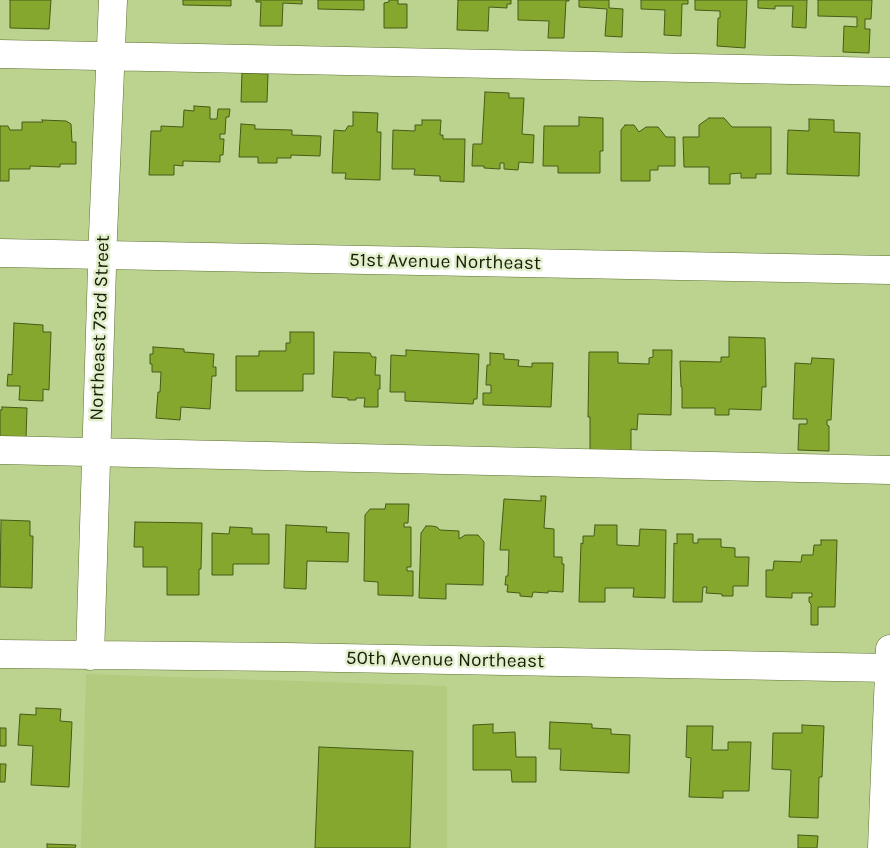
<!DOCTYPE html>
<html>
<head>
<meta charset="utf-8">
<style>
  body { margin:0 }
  canvas { display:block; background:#bcd38f }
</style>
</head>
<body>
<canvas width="890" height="848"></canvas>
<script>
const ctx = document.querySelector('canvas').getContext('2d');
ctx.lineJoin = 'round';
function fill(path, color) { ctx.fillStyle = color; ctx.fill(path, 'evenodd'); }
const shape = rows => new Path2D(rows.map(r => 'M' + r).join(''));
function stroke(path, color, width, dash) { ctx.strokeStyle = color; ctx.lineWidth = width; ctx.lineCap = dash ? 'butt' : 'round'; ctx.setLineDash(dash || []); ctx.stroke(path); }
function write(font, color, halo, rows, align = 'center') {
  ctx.font = font + ' Karla,sans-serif'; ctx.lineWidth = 5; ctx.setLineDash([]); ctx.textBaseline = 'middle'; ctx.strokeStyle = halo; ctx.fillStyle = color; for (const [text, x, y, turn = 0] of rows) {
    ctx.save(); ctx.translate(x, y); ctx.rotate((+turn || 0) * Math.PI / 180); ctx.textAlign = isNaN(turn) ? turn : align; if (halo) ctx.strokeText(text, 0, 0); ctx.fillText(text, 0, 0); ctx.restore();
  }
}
const built = shape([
  [86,674,447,686,447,848,81,848]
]);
const building = shape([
  [10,0,51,0,49,29,10,28,10,0],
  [183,0,231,0,231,6,183,5,183,0],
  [256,0,302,0,302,4,283,3,282,26,260,26,261,2,256,2,256,0],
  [318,0,364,0,364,10,318,9,318,0],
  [389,0,398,0,398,4,407,4,407,28,384,28,384,3,389,2,389,0],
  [458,0,511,0,511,4,507,4,507,8,489,7,488,31,457,30,458,0],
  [518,0,569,0,569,1,566,1,564,38,548,38,549,21,518,20,518,0],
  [579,0,609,0,609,8,623,9,622,37,605,36,607,9,579,7,579,0],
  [641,0,688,0,688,4,682,4,681,36,664,35,665,10,641,9,641,0],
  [695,0,747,0,745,48,717,46,718,18,720,18,720,11,695,10,695,0],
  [758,0,807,0,806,28,792,27,793,6,775,6,775,9,758,8,758,0],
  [818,0,872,0,871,19,865,19,865,29,870,29,869,53,843,52,844,26,857,27,857,17,818,16,818,0],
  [242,73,268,74,267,102,241,102,242,73],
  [485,92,509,93,509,98,524,98,522,134,534,135,533,163,519,162,518,170,504,169,504,163,500,163,500,169,484,168,484,166,472,166,473,144,482,144,485,92],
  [194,106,210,107,210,119,217,119,218,109,230,109,229,117,226,117,225,134,220,134,220,139,224,139,223,155,220,155,220,162,183,161,183,166,174,165,174,175,149,175,151,131,161,131,161,126,183,127,184,110,194,111,194,106],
  [353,112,378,113,377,132,381,132,380,180,345,179,346,173,332,173,334,130,345,131,348,126,353,126,353,112],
  [579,117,603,118,603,151,600,151,600,173,558,173,558,166,543,166,544,126,579,126,579,117],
  [709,118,724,118,732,127,771,127,771,174,756,174,756,178,741,178,741,173,730,174,730,184,709,184,709,167,684,167,683,137,699,137,699,125,709,118],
  [809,119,834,120,834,132,860,133,859,176,787,174,788,130,809,131,809,119],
  [42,120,66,121,71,124,72,142,76,142,76,164,60,164,60,167,30,166,30,169,9,169,9,181,0,181,0,126,8,126,10,130,22,130,22,122,43,122,42,120],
  [422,120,441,120,440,135,443,135,443,139,465,139,464,182,440,181,440,176,414,175,415,169,392,169,393,130,415,131,415,125,422,125,422,120],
  [241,124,255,125,255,129,292,130,292,135,321,136,320,156,291,155,291,158,277,158,277,163,258,163,258,157,239,157,241,124],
  [625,125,634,125,639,132,646,127,658,127,666,137,675,137,675,166,658,166,658,170,650,170,650,181,621,181,621,130,625,125],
  [14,323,43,325,43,332,51,332,49,390,43,389,43,401,19,400,20,386,7,386,8,374,12,375,14,323],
  [290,332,314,332,314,374,303,374,303,391,236,391,236,356,259,356,259,351,286,351,286,343,290,343,290,332],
  [729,337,765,338,766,387,762,387,761,410,729,409,729,415,715,415,715,408,682,408,682,387,681,387,680,361,721,362,721,357,729,357,729,337],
  [153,347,184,349,184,352,214,354,213,367,216,367,216,376,212,376,210,409,181,407,180,420,156,418,158,392,160,392,161,372,152,372,152,364,150,364,150,354,153,354,153,347],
  [406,350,479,354,477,399,474,399,473,404,405,401,405,392,390,392,391,355,406,356,406,350],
  [653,350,672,350,671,415,638,414,637,430,631,429,631,451,590,451,590,417,588,417,589,352,618,352,618,363,649,364,649,358,653,357,653,350],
  [334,352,370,353,372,357,376,357,375,375,380,375,380,389,378,389,378,407,364,407,365,398,356,398,356,400,348,400,348,398,332,397,334,352],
  [490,353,504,354,504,359,519,360,518,366,532,367,532,363,553,363,551,407,483,405,483,393,491,393,491,385,486,385,487,365,490,365,490,353],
  [812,358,834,359,831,420,827,420,827,425,829,426,829,451,798,450,799,424,807,424,807,419,793,419,795,363,811,364,812,358],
  [2,407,27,408,26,438,0,437,0,410,2,410,2,407],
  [541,496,546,496,544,528,554,529,554,557,562,557,562,564,564,564,563,592,548,591,548,593,533,592,532,597,520,596,520,593,507,592,508,585,505,585,506,576,508,576,509,550,500,550,504,499,541,501,541,496],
  [386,504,409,504,408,523,404,523,404,527,411,527,411,567,407,567,407,571,413,571,413,596,378,595,378,582,364,581,365,515,370,509,385,509,386,504],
  [1,520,30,521,30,536,33,536,32,588,0,587,1,520],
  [135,522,202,523,201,569,199,569,199,595,167,595,167,567,143,567,143,547,134,547,135,522],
  [286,525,327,527,326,532,349,533,348,562,307,561,306,589,284,588,286,525],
  [595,525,617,525,617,545,639,546,640,529,666,530,665,598,633,597,634,588,605,588,605,602,579,602,581,543,583,544,583,536,594,536,595,525],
  [426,526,432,526,437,527,440,530,459,531,459,539,465,535,478,535,484,542,483,585,446,584,446,599,419,598,421,533,426,526],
  [230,527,252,528,252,534,269,534,269,564,233,564,233,575,212,575,212,533,229,534,230,527],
  [677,534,693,534,693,543,698,543,698,539,721,539,721,547,735,548,735,557,749,557,748,586,733,586,733,596,722,596,722,594,706,593,707,587,703,587,702,602,673,602,674,543,677,544,677,534],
  [821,540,837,540,835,607,818,607,818,625,811,625,811,604,809,602,809,597,812,597,812,593,792,593,792,598,766,597,766,570,773,570,774,561,801,562,802,555,813,555,814,545,821,545,821,540],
  [36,708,61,709,60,721,72,722,69,787,31,785,33,746,18,745,20,714,36,715,36,708],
  [550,722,592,724,592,728,611,729,611,734,630,735,629,773,560,770,561,749,549,749,550,722],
  [493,724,493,733,515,732,516,757,536,757,536,782,512,782,511,770,473,770,473,725,493,724],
  [802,725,824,726,822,777,819,777,818,818,789,817,791,770,772,769,773,733,802,733,802,725],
  [687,726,713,726,712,750,728,750,728,742,751,742,749,791,723,791,723,798,689,797,691,758,686,757,687,726],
  [0,728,6,728,6,746,0,746,0,728],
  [319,747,413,751,410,848,315,848,319,747],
  [0,764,6,764,5,782,0,782,0,764],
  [798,835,818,836,817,848,798,848,798,835],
  [47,844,76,845,75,848,47,848,47,844]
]);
const minor = shape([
  [0,54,890,72],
  [0,253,890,270],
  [0,450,890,470],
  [0,654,285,657,890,668],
  [90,656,103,235,113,0],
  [882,848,890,649]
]);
const streetNames = [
  ["51st Avenue Northeast",445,262,1],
  ["Northeast 73rd Street",100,328,-88],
  ["50th Avenue Northeast",445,660,1]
];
fill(built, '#b2cb7f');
fill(building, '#86a72e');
stroke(building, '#475a16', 1);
stroke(minor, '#5c702f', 29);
stroke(minor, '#fff', 28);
write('19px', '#171e04', '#e2efcd', streetNames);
</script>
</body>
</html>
